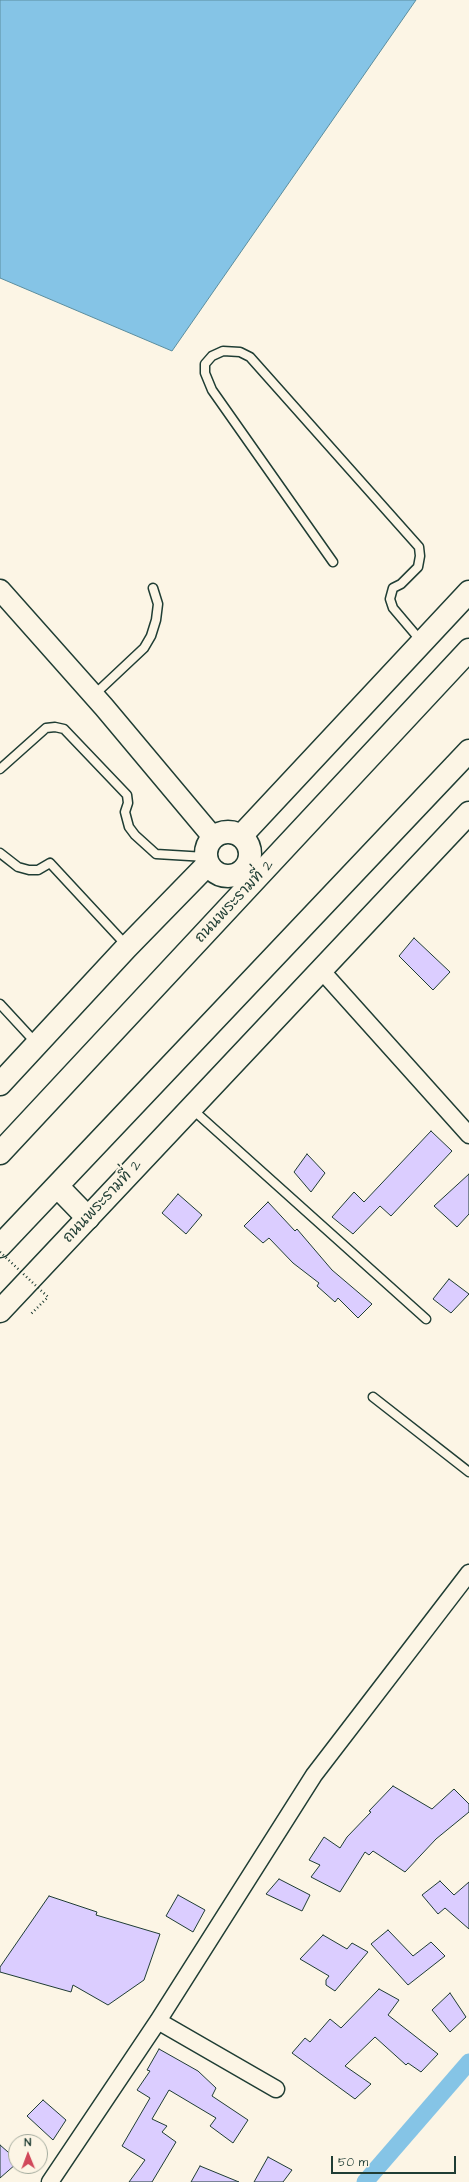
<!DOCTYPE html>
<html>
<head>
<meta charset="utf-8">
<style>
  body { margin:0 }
  #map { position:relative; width:469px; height:2182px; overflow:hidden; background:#fcf5e5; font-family:"Architects Daughter",sans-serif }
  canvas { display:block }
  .north { position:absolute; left:8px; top:2134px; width:40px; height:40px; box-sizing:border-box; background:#fcf5e5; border:1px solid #a4ab9e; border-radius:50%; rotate:359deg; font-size:11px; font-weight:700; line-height:16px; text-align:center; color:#1f3d34 }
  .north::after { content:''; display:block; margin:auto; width:14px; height:18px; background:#d1495b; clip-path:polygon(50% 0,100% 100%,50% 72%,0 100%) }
  .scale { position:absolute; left:331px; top:2156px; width:125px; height:18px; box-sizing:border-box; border:2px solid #1f3d34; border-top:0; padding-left:5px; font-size:12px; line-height:14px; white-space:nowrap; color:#1f3d34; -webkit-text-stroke:3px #fcf5e5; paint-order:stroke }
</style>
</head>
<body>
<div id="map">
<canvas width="469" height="2182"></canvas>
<div class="north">N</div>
<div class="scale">50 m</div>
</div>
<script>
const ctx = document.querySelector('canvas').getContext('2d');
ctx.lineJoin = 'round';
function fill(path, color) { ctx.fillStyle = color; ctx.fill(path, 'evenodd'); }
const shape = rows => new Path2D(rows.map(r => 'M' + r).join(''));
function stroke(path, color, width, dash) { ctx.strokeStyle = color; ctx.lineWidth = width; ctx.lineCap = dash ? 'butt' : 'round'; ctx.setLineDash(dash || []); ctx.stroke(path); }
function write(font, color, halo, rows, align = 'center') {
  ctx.font = font + ' "Architects Daughter","Playpen Sans Thai",sans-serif'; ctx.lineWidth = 4; ctx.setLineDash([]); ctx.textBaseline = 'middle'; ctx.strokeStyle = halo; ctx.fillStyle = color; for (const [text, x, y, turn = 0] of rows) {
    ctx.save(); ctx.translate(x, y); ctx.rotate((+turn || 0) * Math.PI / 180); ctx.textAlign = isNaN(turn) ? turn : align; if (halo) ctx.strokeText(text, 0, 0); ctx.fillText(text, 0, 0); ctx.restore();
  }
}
const water = shape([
  [0,0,416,0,172,351,0,278,0,0]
]);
const canal = shape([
  [365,2182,469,2062]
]);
const building = shape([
  [414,938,450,972,433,990,399,956,414,938],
  [431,1131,452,1151,391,1216,380,1206,353,1234,332,1217,354,1192,364,1202,431,1131],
  [307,1154,325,1173,311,1192,294,1172,307,1154],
  [469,1174,469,1214,457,1227,434,1206,469,1174],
  [178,1194,202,1215,186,1234,162,1213,178,1194],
  [268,1202,295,1231,297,1229,332,1270,372,1304,358,1318,338,1298,335,1302,317,1286,319,1283,293,1263,269,1238,263,1243,244,1226,268,1202],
  [449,1279,469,1294,451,1313,433,1299,449,1279],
  [393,1786,432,1809,454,1789,469,1804,469,1812,436,1839,405,1872,373,1851,369,1855,365,1852,340,1892,311,1877,320,1865,309,1860,324,1837,340,1848,347,1837,371,1812,369,1811,393,1786],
  [279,1879,310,1895,302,1911,266,1894,279,1879],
  [440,1881,454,1895,469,1882,469,1929,445,1908,438,1914,422,1895,440,1881],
  [178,1895,205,1910,193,1932,166,1916,178,1895],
  [49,1896,97,1912,96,1915,160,1934,144,1980,108,2005,73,1985,71,1992,0,1972,0,1967,49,1896],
  [388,1930,413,1956,431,1942,445,1956,408,1985,371,1944,388,1930],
  [323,1935,347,1949,352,1943,368,1952,335,1991,326,1985,326,1980,329,1976,300,1959,323,1935],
  [379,1989,399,2000,388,2015,438,2054,421,2072,408,2063,406,2065,375,2037,345,2066,371,2084,355,2099,292,2053,305,2038,310,2042,330,2019,341,2028,379,1989],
  [450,1993,466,2017,450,2032,432,2010,450,1993],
  [159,2049,198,2071,216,2088,212,2096,248,2120,233,2143,210,2126,216,2118,169,2090,152,2119,167,2126,162,2132,176,2142,152,2182,129,2182,145,2160,122,2146,150,2098,137,2090,150,2071,147,2070,159,2049],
  [43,2100,66,2120,53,2140,27,2116,43,2100],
  [0,2145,16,2159,16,2164,0,2178,0,2145],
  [268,2157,292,2170,283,2182,254,2182,268,2157],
  [200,2166,239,2182,191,2182,200,2166]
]);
const service = shape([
  [333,562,212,390,205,373,205,364,212,356,223,351,240,352,250,357,419,547,420,556,418,567,401,584,393,588,390,599,393,608,421,641],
  [94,695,144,648,151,636,156,620,158,604,153,588],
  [0,769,46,728,55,727,64,729,127,795,128,803,125,812,129,827,135,835,156,854,206,857],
  [0,853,18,867,29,870,38,870,50,863,127,946],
  [0,1004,36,1043],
  [192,1109,426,1319],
  [373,1397,469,1472]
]);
const minor = shape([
  [321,970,469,1135],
  [158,2021,276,2089],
  [50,2182,158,2021,314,1775,469,1573]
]);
const tertiary = shape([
  [0,590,104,707,213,837]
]);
const secondary = shape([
  '206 854a22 22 0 1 1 44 0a22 22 0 1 1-44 0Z',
  [241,836,469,592],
  [0,1084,127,947,208,864],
  [0,1311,469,813]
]);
const trunk = shape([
  [0,1153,469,650],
  [57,1186,88,1218],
  [0,1246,469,751]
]);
const pathBridge = shape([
  [0,1252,48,1297,31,1314]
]);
const streetNames = [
  ["ถนนพระรามที่ 2",235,902,-47],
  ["ถนนพระรามที่ 2",103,1202,-47]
];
fill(water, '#85c4e6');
stroke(water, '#5c8e9f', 1);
stroke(canal, '#85c4e6', 17);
fill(building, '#dbcdff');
stroke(building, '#1f3d34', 1);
stroke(service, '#1f3d34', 11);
stroke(minor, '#1f3d34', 19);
stroke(tertiary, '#1f3d34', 23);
stroke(secondary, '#1f3d34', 25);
stroke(trunk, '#1f3d34', 25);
stroke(service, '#fcf5e5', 8);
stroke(minor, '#fcf5e5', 16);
stroke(tertiary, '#fcf5e5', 20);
stroke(secondary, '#fcf5e5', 22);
stroke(trunk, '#fcf5e5', 22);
stroke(pathBridge, '#1f3d34', 2.5, [1, 3]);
write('15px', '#1f3d34', '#fcf5e5', streetNames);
</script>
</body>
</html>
